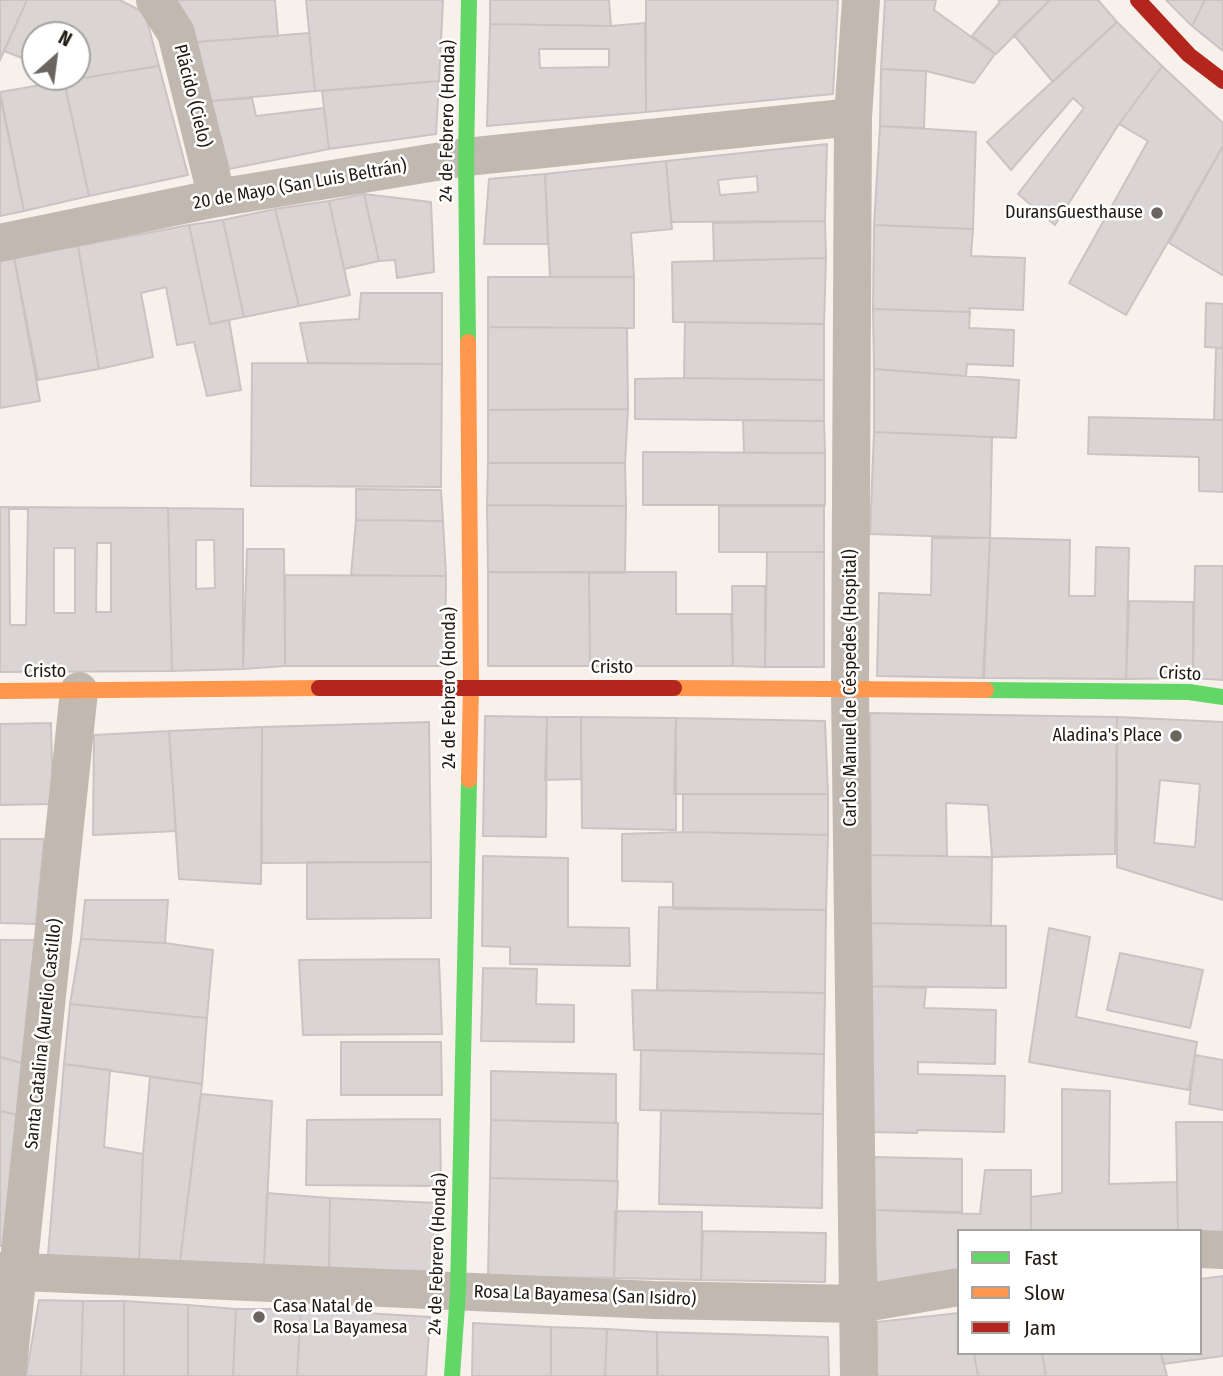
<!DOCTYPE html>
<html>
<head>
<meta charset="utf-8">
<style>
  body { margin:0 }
  #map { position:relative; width:1223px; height:1376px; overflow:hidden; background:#f8f1eb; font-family:"Fira Sans Condensed",sans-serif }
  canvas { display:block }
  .legend { position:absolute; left:957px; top:1229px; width:245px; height:126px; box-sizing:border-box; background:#fff; border:2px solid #a6a3a0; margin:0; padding:9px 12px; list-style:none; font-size:21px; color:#201812 }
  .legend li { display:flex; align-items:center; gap:14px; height:35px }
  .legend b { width:35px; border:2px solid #a6a3a0 }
  .north { position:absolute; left:21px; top:21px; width:70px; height:70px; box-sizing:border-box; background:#fff; border:2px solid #a6a3a0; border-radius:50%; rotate:28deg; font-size:19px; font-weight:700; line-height:28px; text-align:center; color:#201812 }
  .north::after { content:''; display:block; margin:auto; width:24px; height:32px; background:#6c645e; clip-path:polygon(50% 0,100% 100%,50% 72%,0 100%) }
</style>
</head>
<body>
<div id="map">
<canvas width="1223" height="1376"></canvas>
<ul class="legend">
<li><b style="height:9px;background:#63d668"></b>Fast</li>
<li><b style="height:9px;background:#ff974d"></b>Slow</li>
<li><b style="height:9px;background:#b3261e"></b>Jam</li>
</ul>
<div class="north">N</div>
</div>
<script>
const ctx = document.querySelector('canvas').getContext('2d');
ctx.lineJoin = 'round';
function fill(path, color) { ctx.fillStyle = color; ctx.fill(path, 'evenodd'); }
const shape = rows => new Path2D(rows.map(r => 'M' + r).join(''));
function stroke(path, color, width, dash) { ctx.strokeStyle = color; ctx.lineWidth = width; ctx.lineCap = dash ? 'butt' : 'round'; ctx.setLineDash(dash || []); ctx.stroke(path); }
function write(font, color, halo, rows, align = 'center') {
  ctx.font = font + ' "Fira Sans Condensed",sans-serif'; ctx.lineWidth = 5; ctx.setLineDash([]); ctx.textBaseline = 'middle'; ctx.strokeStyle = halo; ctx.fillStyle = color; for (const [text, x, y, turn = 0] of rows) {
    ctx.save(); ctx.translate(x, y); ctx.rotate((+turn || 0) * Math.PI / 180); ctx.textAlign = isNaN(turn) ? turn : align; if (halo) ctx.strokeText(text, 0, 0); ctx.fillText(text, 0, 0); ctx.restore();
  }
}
const building = shape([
  [0,0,27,0,0,60,0,0],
  [27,0,120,0,145,13,159,66,51,83,50,77,77,77,77,35,35,35,35,63,4,51,27,0],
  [176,0,275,0,278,36,196,42,176,0],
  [306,0,443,0,439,81,315,91,306,0],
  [490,0,609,0,611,26,490,24,490,0],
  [646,0,838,0,833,94,646,112,646,0],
  [885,0,936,0,934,10,995,54,974,83,926,71,881,69,885,0],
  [998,0,1050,0,996,54,972,36,1000,2,998,0],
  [1050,0,1098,0,1117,22,1053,82,1014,35,1050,0],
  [1166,0,1205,0,1192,26,1166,0],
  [1205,0,1223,0,1223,51,1192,26,1205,0],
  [1117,22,1162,66,1119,124,1055,225,1018,194,1084,108,1073,98,1011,170,987,142,1117,22],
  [645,23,646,112,487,126,490,24,611,26,645,23],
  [539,49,609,49,609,67,540,68,539,49],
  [309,33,315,91,211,101,196,42,309,33],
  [159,66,188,175,89,196,64,81,159,66],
  [1162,66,1223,123,1223,146,1126,315,1069,283,1148,141,1119,124,1162,66],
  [881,69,926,71,924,128,880,126,881,69],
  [64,81,89,196,24,211,0,92,64,81],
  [439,81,436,134,329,149,322,91,439,81],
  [0,96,24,211,0,216,0,96],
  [252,98,256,116,324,108,329,149,229,169,211,101,252,98],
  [880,126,976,132,973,229,874,225,880,126],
  [827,144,825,221,671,222,666,161,827,144],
  [757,176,758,192,720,195,718,180,757,176],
  [1223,146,1223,273,1222,275,1169,243,1223,146],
  [666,161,672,229,631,233,634,277,550,277,545,174,666,161],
  [545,174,548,244,484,244,489,179,545,174],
  [364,194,431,202,434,272,397,278,395,260,379,261,364,194],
  [364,194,379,261,344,269,329,201,364,194],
  [329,201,350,295,299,306,275,209,329,201],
  [275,209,299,306,244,317,223,220,275,209],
  [223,220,244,317,210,324,189,225,223,220],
  [825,221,826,258,714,261,713,223,825,221],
  [189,225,210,324,229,320,241,390,207,396,194,342,177,345,166,287,141,293,153,357,99,369,78,246,189,225],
  [874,225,973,229,971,256,1025,258,1023,310,969,308,970,312,873,309,874,225],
  [78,246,99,369,38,380,14,257,78,246],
  [14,257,40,401,0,408,0,260,14,257],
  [826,258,824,324,673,322,672,262,826,258],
  [488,277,634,277,634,328,488,327,488,277],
  [361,293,442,293,442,364,308,363,300,323,359,319,361,293],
  [1206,303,1223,304,1223,348,1205,347,1206,303],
  [873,309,970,312,969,328,1014,330,1013,366,967,364,966,376,874,369,873,309],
  [685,322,824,324,824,380,684,378,685,322],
  [488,327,627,328,628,409,488,410,488,327],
  [1216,348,1223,348,1223,420,1214,420,1216,348],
  [252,363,442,364,441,487,251,486,252,363],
  [874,369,1019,380,1016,438,874,432,874,369],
  [684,378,824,380,824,421,635,419,635,379,684,378],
  [628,409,625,463,488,463,488,410,628,409],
  [1089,417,1223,420,1223,492,1199,491,1199,457,1088,454,1089,417],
  [743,420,824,421,825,453,744,453,743,420],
  [874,432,992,437,990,538,870,534,874,432],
  [643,452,825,453,825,505,643,505,643,452],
  [488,463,625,463,626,506,487,505,488,463],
  [356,489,441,490,443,521,356,520,356,489],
  [487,505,626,506,625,573,488,572,487,505],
  [719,506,824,506,824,552,719,552,719,506],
  [0,507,168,508,172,671,0,672,0,507],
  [9,509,28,509,26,625,10,625,9,509],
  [97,543,111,543,111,612,96,612,97,543],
  [54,548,75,548,75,613,54,613,54,548],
  [168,508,243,509,243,669,172,671,168,508],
  [196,540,214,540,215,588,196,589,196,540],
  [356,520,443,521,446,576,351,575,356,520],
  [932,538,990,538,983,678,877,676,879,593,931,595,932,538],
  [990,538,1070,540,1069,596,1095,596,1096,547,1129,548,1126,679,984,678,990,538],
  [247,549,284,549,285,666,243,669,247,549],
  [767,552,824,552,824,667,765,667,767,552],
  [1195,566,1223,566,1223,680,1193,678,1195,566],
  [488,572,589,572,590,666,488,666,488,572],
  [589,572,676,572,676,614,731,614,733,666,590,666,589,572],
  [285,575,446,576,445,666,285,666,285,575],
  [732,586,765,586,765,667,733,666,732,586],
  [1129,601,1193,602,1193,678,1126,679,1129,601],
  [870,713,1117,717,1115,854,992,857,988,805,946,803,947,856,871,855,870,713],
  [485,716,547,717,546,837,483,836,485,716],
  [547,717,581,717,581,779,545,780,547,717],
  [581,717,676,718,676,830,582,828,581,717],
  [1117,717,1223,722,1223,900,1117,867,1117,717],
  [1160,780,1200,784,1195,847,1154,843,1160,780],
  [676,718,825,721,828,794,674,794,676,718],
  [429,722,431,862,262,863,262,727,429,722],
  [51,723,53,804,0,805,0,724,51,723],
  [262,727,261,884,179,879,169,731,262,727],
  [169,731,176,831,93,835,94,735,169,731],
  [683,794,828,794,828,835,683,832,683,794],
  [683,832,828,835,826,910,673,909,673,882,622,881,622,834,683,832],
  [0,839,44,839,36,924,0,923,0,839],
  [871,855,992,857,991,926,868,923,871,855],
  [483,856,568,858,568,927,629,928,630,966,510,964,510,947,482,946,483,856],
  [307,862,431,862,431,918,307,919,307,862],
  [85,900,168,900,165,943,81,939,85,900],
  [659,907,826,910,825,993,657,990,659,907],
  [868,923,1006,926,1006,988,867,986,868,923],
  [1049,928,1090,937,1076,1017,1197,1042,1189,1090,1029,1062,1049,928],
  [81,939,165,943,213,950,207,1018,70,1004,81,939],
  [0,940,35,940,22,1063,0,1057,0,940],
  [1120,953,1203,970,1190,1028,1107,1010,1120,953],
  [439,959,442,1034,303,1035,299,960,439,959],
  [483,968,537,969,536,1004,574,1005,574,1042,481,1041,483,968],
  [867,986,926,988,924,1008,996,1010,995,1064,918,1062,918,1074,1005,1076,1004,1132,917,1130,917,1133,871,1132,867,986],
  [632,990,825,993,824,1054,634,1050,632,990],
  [70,1004,207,1018,202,1084,64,1064,70,1004],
  [341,1042,441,1042,442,1095,341,1095,341,1042],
  [641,1050,824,1054,823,1114,640,1110,641,1050],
  [1195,1055,1223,1060,1223,1110,1189,1104,1195,1055],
  [0,1057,22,1063,17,1115,0,1111,0,1057],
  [64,1064,110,1070,104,1147,143,1154,139,1261,48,1255,64,1064],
  [491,1071,616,1074,616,1123,491,1120,491,1071],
  [150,1077,202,1084,180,1261,139,1261,143,1154,150,1077],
  [1062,1089,1110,1091,1109,1184,1177,1182,1178,1231,1031,1231,1031,1197,1062,1193,1062,1089],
  [201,1094,272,1101,264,1266,180,1261,201,1094],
  [661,1110,823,1114,822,1208,659,1204,661,1110],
  [0,1111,17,1115,4,1246,0,1246,0,1111],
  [440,1119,441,1186,306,1185,307,1120,440,1119],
  [491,1120,618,1123,617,1181,490,1178,491,1120],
  [1176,1122,1223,1122,1223,1234,1178,1231,1176,1122],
  [873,1157,962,1159,962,1212,873,1210,873,1157],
  [985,1170,1031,1170,1031,1231,959,1231,959,1273,877,1287,873,1210,980,1214,985,1170],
  [490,1178,618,1181,614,1278,488,1276,490,1178],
  [267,1193,330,1198,329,1269,264,1266,267,1193],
  [330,1198,438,1203,438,1271,329,1269,330,1198],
  [615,1211,702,1212,701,1280,614,1278,615,1211],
  [703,1231,826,1233,825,1282,701,1280,703,1231],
  [1223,1276,1223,1356,1163,1364,1161,1353,1200,1353,1200,1279,1223,1276],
  [39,1300,83,1301,81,1376,26,1376,39,1300],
  [83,1301,124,1301,124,1376,81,1376,83,1301],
  [124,1301,188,1305,188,1376,124,1376,124,1301],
  [188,1305,236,1309,233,1376,188,1376,188,1305],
  [236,1309,301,1309,297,1376,233,1376,236,1309],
  [301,1309,430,1317,426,1376,297,1376,301,1309],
  [959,1313,959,1353,974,1353,978,1376,877,1376,877,1322,959,1313],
  [473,1323,551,1327,551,1376,472,1376,473,1323],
  [551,1327,607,1329,605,1376,551,1376,551,1327],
  [607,1329,657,1332,658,1376,605,1376,607,1329],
  [657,1332,828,1337,829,1376,657,1376,657,1332],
  [974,1353,1042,1353,1046,1376,978,1376,974,1353],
  [1042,1353,1161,1353,1167,1376,1046,1376,1042,1353]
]);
const street = shape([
  [155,0,176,33,217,198],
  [0,243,217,198,466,157,853,117],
  [1200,1249,1223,1250],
  [0,1271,654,1300,858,1304,959,1287],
  [7,1376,79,691],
  [859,1376,850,689,853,117,861,0]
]);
const fast = shape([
  [468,342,466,157,469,0],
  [986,690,1189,692,1223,697],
  [452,1376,458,1292,469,780]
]);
const slow = shape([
  [468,342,471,686,469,780],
  [674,688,986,690],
  [0,691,319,688]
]);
const jam = shape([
  [1138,0,1189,55,1223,81],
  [319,688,674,688]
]);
const markers = [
  [1157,213,7,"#6c645e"],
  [1176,736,7,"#6c645e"],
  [259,1317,7,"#6c645e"]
];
const streetNames = [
  ["Plácido (Cielo)",192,96,76],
  ["24 de Febrero (Honda)",448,121,-89],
  ["20 de Mayo (San Luis Beltrán)",300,185,-10],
  ["Cristo",612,668],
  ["Cristo",45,672],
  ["Cristo",1180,674,3],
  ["24 de Febrero (Honda)",450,688,-90],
  ["Carlos Manuel de Céspedes (Hospital)",851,688,-90],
  ["Santa Catalina (Aurelio Castillo)",44,1034,-84],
  ["24 de Febrero (Honda)",438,1254,-88],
  ["Rosa La Bayamesa (San Isidro)",585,1296,2]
];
const poiNames = [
  ["DuransGuesthause",1143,213],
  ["Aladina's Place",1162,736],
  ["Casa Natal de",273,1307,"left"],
  ["Rosa La Bayamesa",273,1328,"left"]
];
fill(building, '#dbd4d4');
stroke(building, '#cbc3c3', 2);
stroke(street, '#c1b8b0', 38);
stroke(fast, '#63d668', 16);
stroke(slow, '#ff974d', 16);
stroke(jam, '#b3261e', 16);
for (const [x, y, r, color] of markers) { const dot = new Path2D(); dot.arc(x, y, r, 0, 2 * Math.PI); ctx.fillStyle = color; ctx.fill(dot); stroke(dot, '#fff', 2.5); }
write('18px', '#201812', '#fff', streetNames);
write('18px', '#201812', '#fff', poiNames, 'right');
</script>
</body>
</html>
